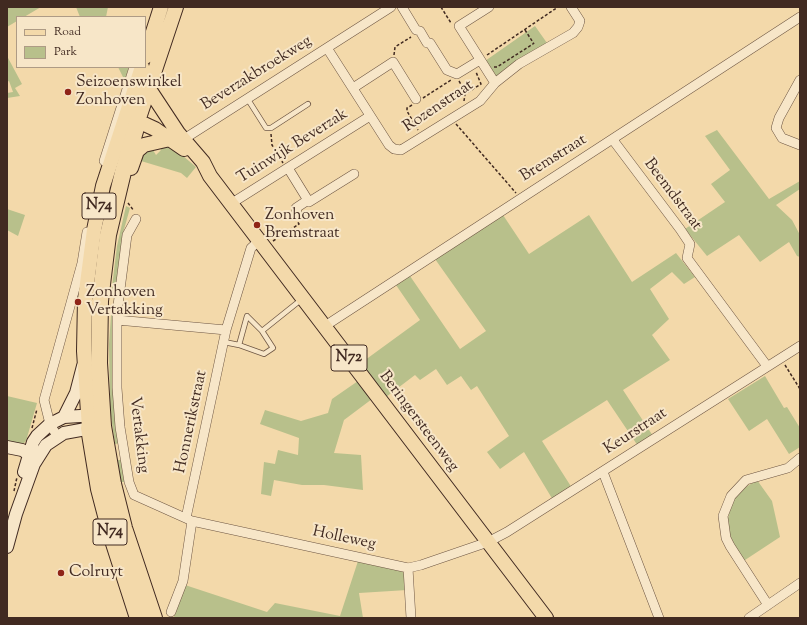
<!DOCTYPE html>
<html>
<head>
<meta charset="utf-8">
<style>
  body { margin:0 }
  #map { position:relative; width:807px; height:625px; overflow:hidden; background:#f3d9aa; font-family:"Sorts Mill Goudy",serif }
  canvas { display:block }
  .frame { position:absolute; inset:0; border:8px solid #412a21; pointer-events:none }
  .legend { position:absolute; left:16px; top:16px; width:130px; height:52px; box-sizing:border-box; background:#f7e6c8; border:1px solid #ae9b85; margin:0; padding:5px 7px; list-style:none; font-size:12px; color:#412a21 }
  .legend li { display:flex; align-items:center; gap:8px; height:20px }
  .legend b { width:20px; border:1px solid #ae9b85 }
</style>
</head>
<body>
<div id="map">
<canvas width="807" height="625"></canvas>
<div class="frame"></div>
<ul class="legend">
<li><b style="height:5px;background:#f3d9aa"></b>Road</li>
<li><b style="height:11px;background:#b8c08b"></b>Park</li>
</ul>
</div>
<script>
const ctx = document.querySelector('canvas').getContext('2d');
ctx.lineJoin = 'round';
function fill(path, color) { ctx.fillStyle = color; ctx.fill(path, 'evenodd'); }
const shape = rows => new Path2D(rows.map(r => 'M' + r).join(''));
function stroke(path, color, width, dash) { ctx.strokeStyle = color; ctx.lineWidth = width; ctx.lineCap = dash ? 'butt' : 'round'; ctx.setLineDash(dash || []); ctx.stroke(path); }
function write(font, color, halo, rows, align = 'center') {
  ctx.font = font + ' "Sorts Mill Goudy",serif'; ctx.lineWidth = 4; ctx.setLineDash([]); ctx.textBaseline = 'middle'; ctx.strokeStyle = halo; ctx.fillStyle = color; for (const [text, x, y, turn = 0] of rows) {
    ctx.save(); ctx.translate(x, y); ctx.rotate((+turn || 0) * Math.PI / 180); ctx.textAlign = isNaN(turn) ? turn : align; if (halo) ctx.strokeText(text, 0, 0); ctx.fillText(text, 0, 0); ctx.restore();
  }
}
const green = shape([
  [7,7,41,7,24,17,17,17,17,21,7,27],
  [76,7,108,7,106,17,80,17],
  [535,26,547,43,496,77,485,61],
  [7,56,22,84,15,88,20,96,7,98,7,93,13,92,9,81,7,82],
  [118,67,129,67,125,81],
  [717,130,769,199,800,181,800,189,776,205,792,220,800,235,800,257,797,256,789,242,760,262,739,235,707,256,685,229,725,202,711,184,730,170,705,136],
  [167,146,175,149,196,167,187,178,181,173,141,161,141,156,147,152,153,150,156,155,161,150,160,147],
  [126,206,130,208,123,233,115,295,111,295,117,246],
  [7,209,25,215,18,236,7,230],
  [503,215,529,254,589,215,632,282,676,253,695,277,684,284,672,272,650,289,669,319,652,335,670,360,623,390,653,436,638,446,607,400,542,441,572,488,553,500,524,452,500,469,487,452,509,436,477,386,471,390,461,376,447,385,436,369,420,380,415,375,386,397,361,363,420,320,396,285,410,276,460,349,486,331,435,259],
  [111,315,113,315,120,443,115,444,110,409,109,344],
  [765,376,784,408,787,407,800,428,800,447,789,454,767,419,749,431,728,399],
  [358,381,372,399,344,420,334,453,361,455,363,490,324,485,302,485,274,480,271,496,261,494,264,462,275,464,278,450,298,455,299,438,260,424,265,410,301,421,328,413,332,399],
  [7,396,37,403,26,441,23,444,7,443],
  [117,460,122,460,126,482,121,482],
  [757,480,772,501,780,537,742,562,729,537,727,524,729,513,732,501,738,492],
  [358,561,397,569,403,572,405,576,407,590,359,593,363,618,165,617,174,617,185,585,267,612,275,603,340,616]
]);
const path = shape([
  [441,7,451,23],
  [525,30,534,44],
  [394,55,395,47,411,37],
  [487,55,558,7],
  [494,67,497,67,533,44],
  [459,81,466,93],
  [423,98,451,80],
  [464,101,465,94,481,84,476,72],
  [412,105,407,108,407,111,418,130],
  [456,124,516,193],
  [271,134,272,145,283,163],
  [128,203,134,211],
  [273,241,299,224,297,221],
  [785,365,800,389],
  [32,428,37,409],
  [14,491,17,477]
]);
const lane = shape([
  [247,98,266,128,271,128,308,104],
  [262,331,302,299],
  [224,342,239,345,247,316,262,331,273,348,264,354,239,345]
]);
const street = shape([
  [402,7,416,30,420,31,427,43,430,43,447,70,457,74,480,60],
  [489,7,459,26,495,83],
  [327,48,389,145,394,149,401,150,480,101,495,83,519,64,573,33,578,27,580,21,571,7],
  [800,80,779,118,776,128,782,138,800,145],
  [353,88,393,62,416,99],
  [184,139,391,7],
  [613,140,680,229,690,244,687,258,767,366],
  [104,161,134,67],
  [288,168,309,202,354,174],
  [232,203,370,116],
  [297,214,296,208,308,200],
  [136,219,127,235,117,313,117,388,120,427,129,482,134,495,192,521,183,581,171,612],
  [117,320,226,330],
  [325,326,800,17],
  [57,436,50,424,44,400,82,263,87,232],
  [603,472,659,618],
  [186,518,226,330,251,248,260,240],
  [192,521,408,568,421,565,488,542,507,532,800,346],
  [408,568,411,618],
  [768,605,730,546,726,538,723,516,731,496,746,480,788,468,800,458],
  [749,618,800,583]
]);
const secondary = shape([
  [64,417,76,393,83,366],
  [7,447,22,450,34,457],
  [24,472,33,442,37,436,50,424,64,417,97,415],
  [7,547,16,514,34,464,46,445,64,433,97,427]
]);
const primary = shape([
  [145,57,161,7],
  [149,89,178,133,203,162,210,176,546,618],
  [129,117,155,129,184,149],
  [138,121,176,7],
  [131,168,137,151,144,145,170,139],
  [89,428,84,351,85,299,94,230,103,186,142,67]
]);
const highway = shape([
  [138,121,123,172,108,235,100,301,99,363,103,426,113,484,124,528,154,618],
  [89,428,99,489,110,531,138,618]
]);
const markers = [
  [68,92,4,"#8f2418"],
  [257,225,4,"#8f2418"],
  [78,302,4,"#8f2418"],
  [61,573,4,"#8f2418"]
];
const shields = [
  [99,206,34],
  [349,358,36],
  [110,532,34]
];
const shieldNames = [
  ["N74",99,206],
  ["N72",349,358],
  ["N74",110,532]
];
const streetNames = [
  ["Beverzakbroekweg",257,74,-32],
  ["Rozenstraat",439,107,-34],
  ["Tuinwijk Beverzak",293,147,-32],
  ["Bremstraat",554,159,-32],
  ["Beemdstraat",672,195,53],
  ["Honnerikstraat",192,422,-78],
  ["Beringersteenweg",418,422,53],
  ["Keurstraat",636,432,-33],
  ["Vertakking",138,435,83],
  ["Holleweg",344,539,12]
];
const poiNames = [
  ["Seizoenswinkel",76,83],
  ["Zonhoven",76,101],
  ["Zonhoven",265,216],
  ["Bremstraat",265,234],
  ["Zonhoven",86,293],
  ["Vertakking",86,311],
  ["Colruyt",69,573]
];
fill(green, '#b8c08b');
stroke(lane, '#6e5643', 6);
stroke(street, '#6e5643', 10);
stroke(secondary, '#412a21', 14);
stroke(primary, '#412a21', 16);
stroke(highway, '#412a21', 18);
stroke(path, '#412a21', 1.5, [3, 2]);
stroke(lane, '#f7e6c8', 4.5);
stroke(street, '#f7e6c8', 9);
stroke(secondary, '#f7e6c8', 12);
stroke(primary, '#f3d9aa', 14);
stroke(highway, '#f3d9aa', 16);
for (const [x, y, r, color] of markers) { const dot = new Path2D(); dot.arc(x, y, r, 0, 2 * Math.PI); ctx.fillStyle = color; ctx.fill(dot); stroke(dot, '#f7e6c8', 1.5); }
for (const [x, y, w] of shields) { const box = new Path2D(); box.roundRect(x - w / 2, y - 13, w, 26, 3); ctx.fillStyle = '#f7e6c8'; ctx.fill(box); stroke(box, '#412a21', 1); }
write('bold 15px', '#412a21', null, shieldNames);
write('16px', '#412a21', '#f7e6c8', streetNames);
write('16px', '#412a21', '#f7e6c8', poiNames, 'left');
</script>
</body>
</html>
